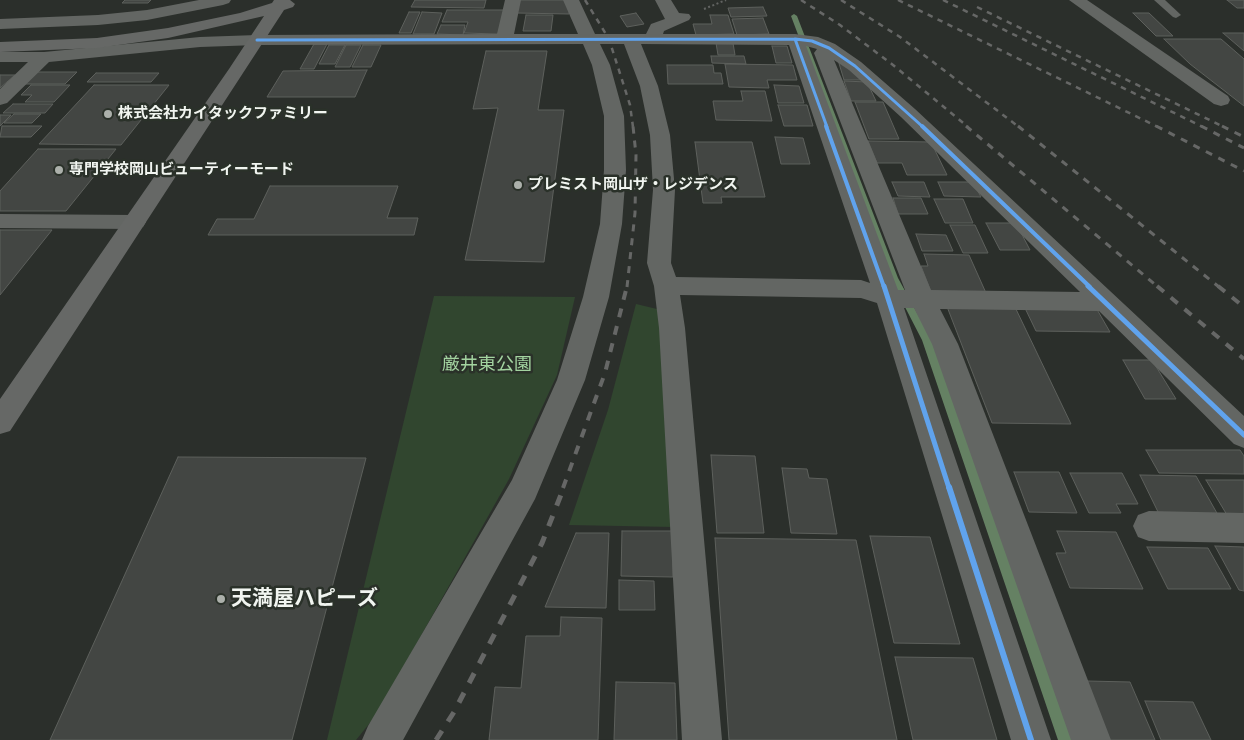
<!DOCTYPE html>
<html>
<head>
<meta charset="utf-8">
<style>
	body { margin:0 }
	canvas { display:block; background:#2b2f2b }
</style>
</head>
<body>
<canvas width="1244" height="740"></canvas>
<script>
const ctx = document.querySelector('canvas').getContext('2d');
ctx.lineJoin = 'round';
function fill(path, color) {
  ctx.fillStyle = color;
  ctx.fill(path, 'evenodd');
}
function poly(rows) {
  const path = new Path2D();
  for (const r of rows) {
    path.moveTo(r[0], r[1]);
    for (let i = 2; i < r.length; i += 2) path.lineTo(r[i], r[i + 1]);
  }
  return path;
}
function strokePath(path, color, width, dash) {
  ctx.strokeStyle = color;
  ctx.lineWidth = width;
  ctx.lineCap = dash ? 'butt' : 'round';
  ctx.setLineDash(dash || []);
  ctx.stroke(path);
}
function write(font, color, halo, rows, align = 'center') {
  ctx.font = font + ' Arial,"Noto Sans JP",sans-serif';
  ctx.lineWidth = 5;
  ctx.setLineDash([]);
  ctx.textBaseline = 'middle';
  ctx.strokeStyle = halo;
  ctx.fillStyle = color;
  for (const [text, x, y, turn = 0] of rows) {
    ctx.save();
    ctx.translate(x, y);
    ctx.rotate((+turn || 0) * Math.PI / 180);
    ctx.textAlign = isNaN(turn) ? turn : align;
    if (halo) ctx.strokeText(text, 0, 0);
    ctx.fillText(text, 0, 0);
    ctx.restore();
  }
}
const green = poly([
	[434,296,575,297,557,375,509,479,377,714,356,740,327,740],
	[636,304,661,310,675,527,569,525,608,410]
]);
const stream = poly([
	[794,14,797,16,898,278,932,340,1072,740,1058,740,922,340,890,278,791,16,794,14]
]);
const building = poly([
	[125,0,151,0,148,3,122,3,125,0],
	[415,0,486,0,484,8,411,7,415,0],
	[520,0,566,0,570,5,569,14,517,13,520,0],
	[1227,0,1244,0,1244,8,1237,8,1227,0],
	[763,7,767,16,731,17,728,8,763,7],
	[447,10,504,10,498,34,464,33,468,22,442,22,447,10],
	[409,12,420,12,411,33,399,33,409,12],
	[422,12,442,13,434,34,413,34,422,12],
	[636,13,644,24,627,27,620,16,636,13],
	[1133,13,1149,13,1173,36,1156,36,1133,13],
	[526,15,553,15,551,31,523,31,526,15],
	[710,15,728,15,734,34,696,35,693,24,712,24,710,15],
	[763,18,769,34,737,35,732,19,763,18],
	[441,25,465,25,463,35,437,34,441,25],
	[1223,33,1244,33,1244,51,1223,33],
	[1164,39,1221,39,1244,59,1244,106,1190,64,1164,39],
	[716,43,733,43,735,55,718,55,716,43],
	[314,44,327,44,314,69,300,69,314,44],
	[329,45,345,45,335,64,319,64,329,45],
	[346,45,361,45,350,67,335,67,346,45],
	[363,45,381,45,371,67,352,67,363,45],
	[772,46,787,46,792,63,776,63,772,46],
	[486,51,547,51,538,110,564,110,544,262,465,260,498,108,473,109,486,51],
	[711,56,744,56,746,64,712,63,711,56],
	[838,60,862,80,844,80,838,60],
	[725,64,793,65,797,80,767,80,769,88,729,87,725,64],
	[667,65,713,65,714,73,721,73,723,84,668,84,667,65],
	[367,70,355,97,267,97,283,71,367,70],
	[38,72,77,72,65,84,25,84,38,72],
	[96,73,159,73,151,82,87,82,96,73],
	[0,75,15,75,0,88,0,75],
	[844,81,867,82,876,101,851,101,844,81],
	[31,85,70,85,54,102,25,102,32,95,21,95,31,85],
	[94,85,169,85,121,145,39,144,94,85],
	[774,85,799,86,804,103,778,103,774,85],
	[741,91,765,91,772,121,716,120,713,101,743,101,741,91],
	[855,102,883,102,899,139,869,139,855,102],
	[13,104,53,104,45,113,3,113,13,104],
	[778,105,807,105,813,126,784,126,778,105],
	[14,114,41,114,32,123,4,123,14,114],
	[0,115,11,115,0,126,0,115],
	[2,126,42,126,31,137,0,137,2,126],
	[775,137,803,138,810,164,781,164,775,137],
	[868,141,931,142,947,175,907,175,902,163,877,163,868,141],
	[695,142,752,142,765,197,721,197,722,203,703,203,695,142],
	[38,149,116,149,66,211,0,211,0,191,38,149],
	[892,182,924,182,930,197,898,196,892,182],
	[938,182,973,182,981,197,944,196,938,182],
	[270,186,398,186,387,218,418,218,414,235,208,235,217,219,254,219,270,186],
	[893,198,921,198,928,214,898,214,893,198],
	[934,199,963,199,973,223,945,223,934,199],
	[986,223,1016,223,1030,250,1000,250,986,223],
	[950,225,975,225,988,253,963,253,950,225],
	[0,230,52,230,0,295,0,230],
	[916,234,946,235,953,251,922,251,916,234],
	[924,254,969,255,986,293,931,292,921,266,928,266,924,254],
	[946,304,1014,305,1071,424,992,423,946,304],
	[1024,306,1095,306,1110,332,1036,331,1024,306],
	[1123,360,1152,360,1176,399,1145,399,1123,360],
	[1146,450,1240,450,1244,456,1244,474,1159,473,1146,450],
	[711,455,755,456,764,533,717,533,711,455],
	[178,457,366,458,292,740,50,740,178,457],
	[782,468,807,469,809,478,827,479,837,534,791,533,782,468],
	[1014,472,1059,472,1077,513,1029,512,1014,472],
	[1070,473,1122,473,1138,504,1116,504,1121,513,1089,513,1070,473],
	[1140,475,1196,476,1218,515,1159,514,1140,475],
	[1206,480,1244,480,1244,515,1227,515,1206,480],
	[622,531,672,531,673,577,621,576,622,531],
	[1057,531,1116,532,1143,589,1070,588,1056,553,1066,553,1057,531],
	[576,533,609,533,606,608,545,607,576,533],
	[870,536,930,537,960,644,894,643,870,536],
	[715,538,856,540,897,740,729,740,715,538],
	[1215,546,1244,547,1244,591,1239,590,1215,546],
	[1147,547,1208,548,1231,589,1168,589,1147,547],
	[619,580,654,581,655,610,619,610,619,580],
	[561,617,602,618,598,740,489,740,495,687,521,688,526,636,560,636,561,617],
	[895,657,973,658,997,740,913,740,895,657],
	[1087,681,1130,682,1155,740,1109,740,1087,681],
	[616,682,675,683,677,740,614,740,616,682],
	[1145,701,1193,702,1211,740,1161,740,1145,701]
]);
const path = poly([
	[704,9,726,0]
]);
const lane = poly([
	[1154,0,1165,0,1181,15,1176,18,1173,17,1154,0]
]);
const street = poly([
	[199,0,231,0,229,3,223,5,147,20,98,25,0,29,0,19,98,15,147,10,199,0],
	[505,0,521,0,514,34,578,34,563,0,579,0,595,34,646,34,651,24,665,19,655,0,671,0,679,13,689,14,691,17,689,20,664,31,663,34,795,34,818,37,835,44,861,62,915,109,1244,416,1244,448,1234,444,1099,311,940,309,958,344,1111,740,1071,740,932,344,914,308,904,308,1051,740,1011,740,877,303,861,298,680,295,685,328,722,740,682,740,659,328,654,286,647,263,653,190,650,135,640,86,624,44,600,44,610,65,624,116,626,170,622,224,609,297,585,380,535,499,403,740,362,740,368,726,512,480,557,380,583,297,600,224,604,170,604,116,592,65,583,44,257,45,200,47,49,62,7,103,0,105,0,89,28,62,0,62,0,52,44,52,200,37,257,35,497,34,505,0],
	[641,44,789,45,870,283,861,280,676,277,671,263,675,190,670,135,658,86,641,44],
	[806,46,817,49,814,53,905,290,898,290,806,46],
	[834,60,849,70,901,117,1080,292,931,290,834,60],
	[1069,0,1087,0,1228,96,1230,100,1228,104,1221,106,1214,104,1069,0],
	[0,214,135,215,143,217,146,222,143,227,135,229,0,228,0,214],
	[1149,511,1244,513,1244,543,1149,541,1138,537,1133,526,1138,515,1149,511]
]);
const secondary = poly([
	[274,0,290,0,295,4,293,7,284,10,10,431,0,434,0,399,229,69,264,16,168,38,97,48,0,52,0,42,97,38,168,28,240,13,272,3,274,0]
]);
const railFar3 = poly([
	[585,0,609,39,630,105,633,127],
	[801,0,840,25,893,65,968,127],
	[841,0,900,37,1019,127],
	[898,0,1158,127],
	[943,0,1203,127],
	[977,7,1224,127]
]);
const railFar2 = poly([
	[966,126,1158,287],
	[1018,126,1219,287],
	[1156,126,1244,171],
	[1201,126,1244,148],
	[1222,126,1244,137],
	[627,287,635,213,636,155,633,126]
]);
const railFar1 = poly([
	[1157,286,1244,359],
	[1218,286,1244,307],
	[563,488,605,373,627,286]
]);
const rail = poly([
	[436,740,454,712,542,543,564,487]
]);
const cyclewayFar3 = poly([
	[795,39,827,127],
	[257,40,795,39,812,41,829,48,855,66,923,127]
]);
const cyclewayFar2 = poly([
	[826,126,884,287],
	[922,126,1090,287]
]);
const cyclewayFar1 = poly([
	[884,286,949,488],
	[1088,286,1244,435]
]);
const cycleway = poly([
	[949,487,1031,740]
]);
const markers = [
	[108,114,5,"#acb0ab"],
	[59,170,5,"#acb0ab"],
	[518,185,5,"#acb0ab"],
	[221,599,5,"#acb0ab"]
];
const farPoinames = [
	["株式会社カイタックファミリー",118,114],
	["専門学校岡山ビューティーモード",69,170],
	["プレミスト岡山ザ・レジデンス",528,185]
];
const parkNames = [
	["厳井東公園",487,365]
];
const nearPoinames = [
	["天満屋ハピーズ",231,599]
];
fill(green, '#31462f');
fill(stream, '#658163');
fill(building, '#434643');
strokePath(building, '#5d605c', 1);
strokePath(path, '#626462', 2, [2, 2.5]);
fill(lane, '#636663');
fill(street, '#636663');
fill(secondary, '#666866');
strokePath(railFar3, '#666766', 2.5, [5.5, 5.5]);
strokePath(railFar2, '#666766', 3, [7, 7]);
strokePath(railFar1, '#666766', 4, [9, 9]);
strokePath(rail, '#666766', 5, [11, 11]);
strokePath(cyclewayFar3, '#60a3ed', 3);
strokePath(cyclewayFar2, '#60a3ed', 4);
strokePath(cyclewayFar1, '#60a3ed', 5);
strokePath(cycleway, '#60a3ed', 6);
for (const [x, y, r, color] of markers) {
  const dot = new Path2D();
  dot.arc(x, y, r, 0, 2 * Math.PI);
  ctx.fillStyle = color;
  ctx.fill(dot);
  strokePath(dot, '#2a3129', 2);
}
write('bold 15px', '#f1f5f0', '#2a3129', farPoinames, 'left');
write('18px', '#a3d4a0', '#2a3129', parkNames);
write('bold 21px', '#f1f5f0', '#2a3129', nearPoinames, 'left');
</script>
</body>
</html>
